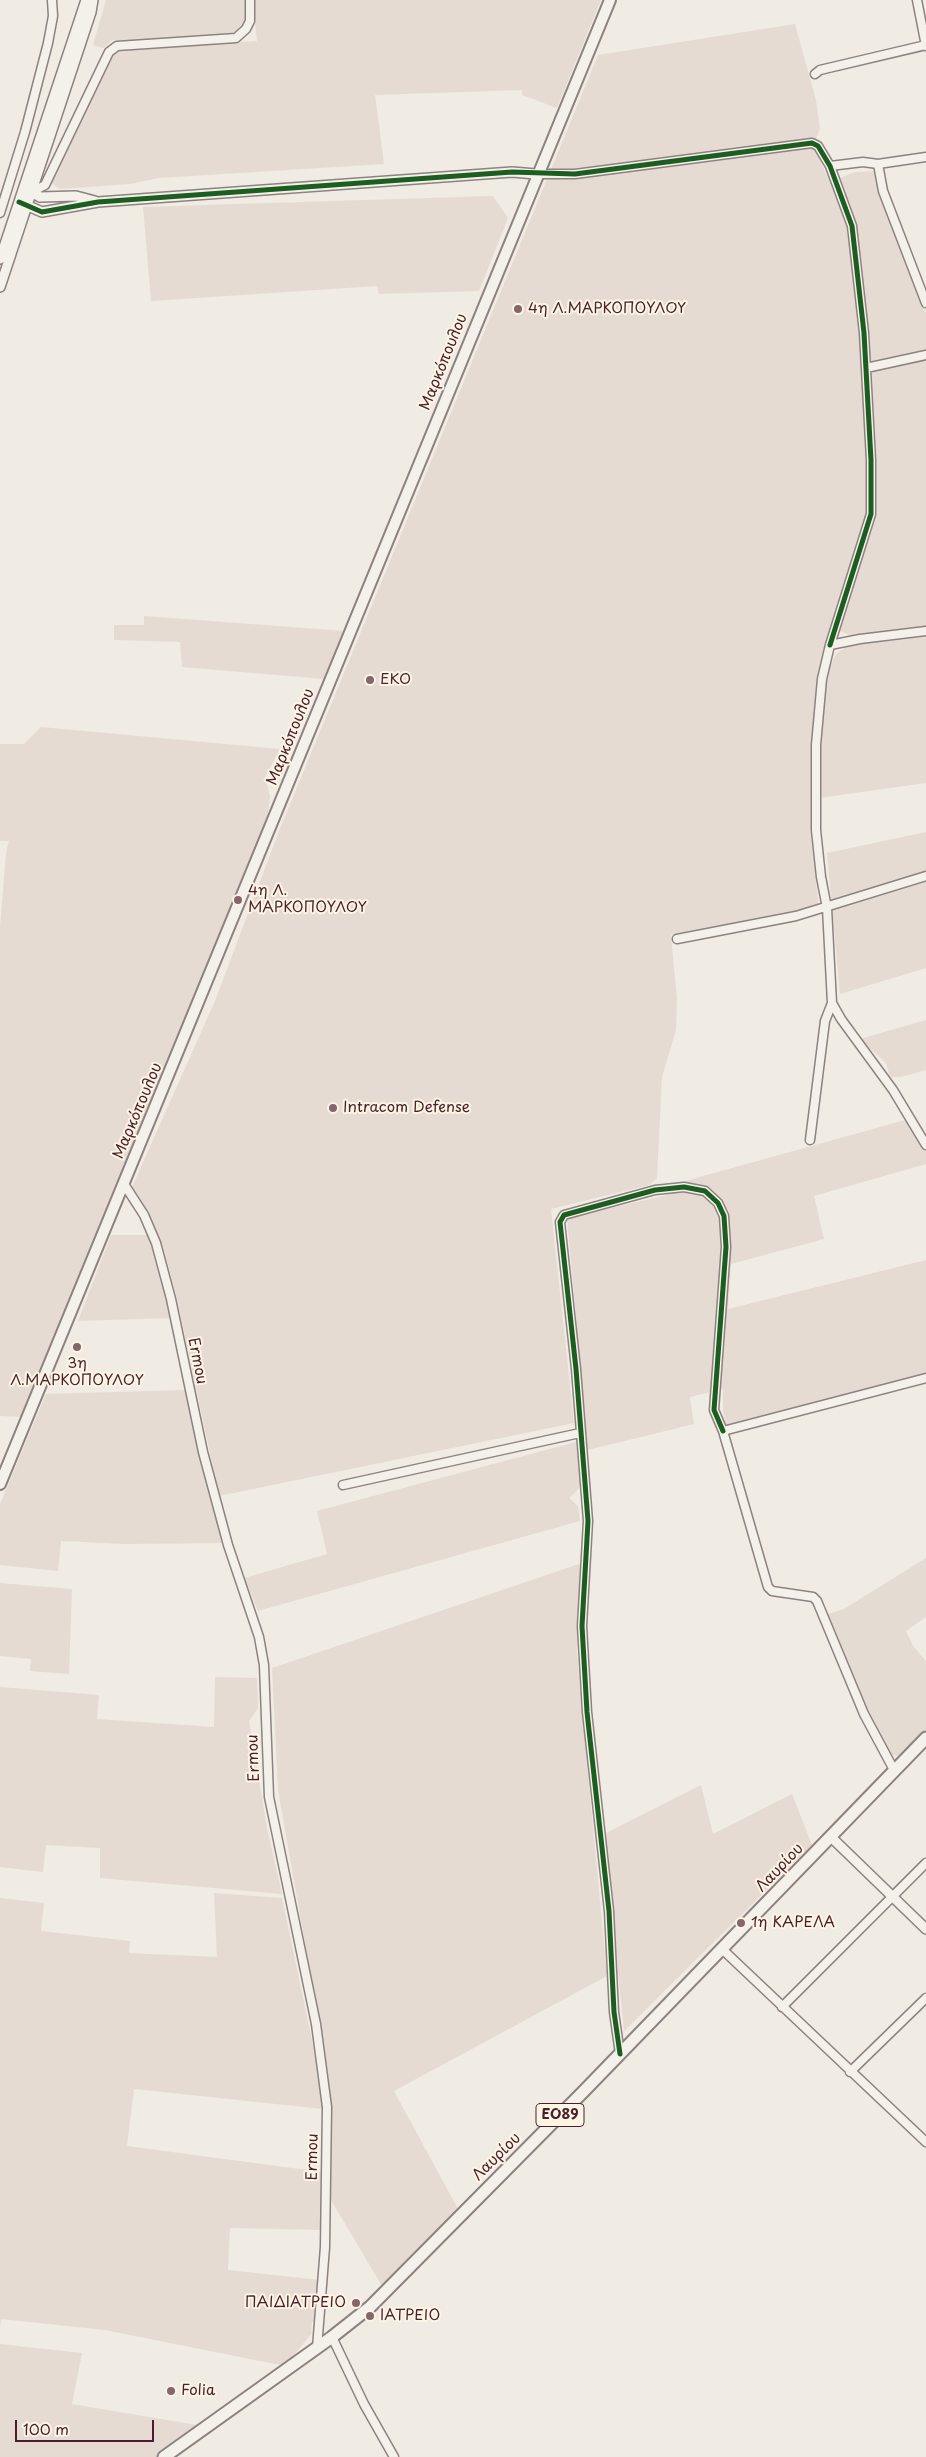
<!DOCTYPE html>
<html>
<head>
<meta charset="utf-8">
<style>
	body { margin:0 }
	#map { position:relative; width:926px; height:2457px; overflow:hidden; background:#f0ebe3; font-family:"Playpen Sans",sans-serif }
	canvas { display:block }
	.scale { position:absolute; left:15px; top:2420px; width:139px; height:22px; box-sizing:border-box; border:2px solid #4a1f2b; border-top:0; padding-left:6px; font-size:15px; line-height:18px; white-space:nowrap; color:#4a1f2b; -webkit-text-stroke:4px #fcf5e5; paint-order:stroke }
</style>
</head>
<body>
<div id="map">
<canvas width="926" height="2457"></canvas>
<div class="scale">100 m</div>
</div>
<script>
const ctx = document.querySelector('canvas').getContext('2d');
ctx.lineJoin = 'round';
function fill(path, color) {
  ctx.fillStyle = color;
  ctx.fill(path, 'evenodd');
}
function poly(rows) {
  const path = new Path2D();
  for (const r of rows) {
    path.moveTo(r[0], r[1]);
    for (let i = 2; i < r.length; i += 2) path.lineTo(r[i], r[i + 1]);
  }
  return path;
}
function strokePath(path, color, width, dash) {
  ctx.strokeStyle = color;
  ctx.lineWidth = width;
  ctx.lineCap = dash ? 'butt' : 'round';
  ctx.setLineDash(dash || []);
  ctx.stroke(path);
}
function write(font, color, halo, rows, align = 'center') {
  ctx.font = font + ' "Playpen Sans",sans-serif';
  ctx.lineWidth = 4;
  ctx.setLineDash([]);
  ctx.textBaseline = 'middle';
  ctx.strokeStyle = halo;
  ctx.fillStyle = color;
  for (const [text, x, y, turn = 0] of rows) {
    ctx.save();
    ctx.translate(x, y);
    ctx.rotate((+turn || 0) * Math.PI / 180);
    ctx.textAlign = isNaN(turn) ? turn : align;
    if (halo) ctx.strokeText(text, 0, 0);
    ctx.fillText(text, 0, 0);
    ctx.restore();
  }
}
const built = poly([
	[253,0,601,0,557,108,522,95,522,90,375,95,384,164,159,178,130,184,60,189,51,183,110,58,120,51,257,41],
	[795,24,816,100,820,129,816,139,821,163,830,182,855,172,876,171,880,196,926,313,926,629,855,637,840,631,845,612,835,613,822,663,831,664,836,654,847,646,926,635,926,783,812,799,811,837,819,907,671,935,677,999,676,1030,662,1077,657,1178,649,1185,551,1209,574,1423,219,1496,176,1294,163,1246,132,1187,215,1001,279,831,598,55],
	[493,196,508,218,479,291,379,294,377,286,151,301,143,207],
	[144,616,345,631,324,679,182,667,180,642,114,640,114,625,144,625],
	[41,727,280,749,265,777,270,796,267,823,24,1417,0,1416,0,927,6,853,9,841,0,841,0,744,24,744],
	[926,832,926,968,840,994,827,853],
	[926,1020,926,1070,901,1077,890,1077,886,1063,860,1039],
	[909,1119,926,1152,926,1164,814,1196,824,1239,731,1264,728,1309,926,1260,926,1375,726,1425,723,1410,723,1389,690,1397,694,1424,588,1450,567,1218,667,1195,667,1186],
	[111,1235,148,1235,170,1318,78,1321],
	[185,1390,222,1543,125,1544,61,1541,58,1571,0,1565,0,1504,46,1394],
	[576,1442,582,1486,569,1498,578,1506,580,1521,258,1611,244,1578,327,1554,317,1511],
	[582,1563,577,1617,577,1656,607,1976,394,2091,458,2209,382,2286,331,2200,329,2080,278,1790,272,1668],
	[0,1583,72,1589,69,1674,30,1671,31,1659,0,1656],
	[215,1677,257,1678,258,1708,249,1721,267,1828,282,1894,100,1878,100,1848,46,1845,43,1872,0,1867,0,1687,99,1695,97,1719,214,1727],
	[701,1785,713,1834,792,1794,812,1845,624,2031,604,1834],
	[214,1893,282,1898,313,2045,323,2109,134,2089,127,2146,322,2172,320,2230,230,2228,228,2270,320,2280,316,2321,312,2322,311,2334,285,2366,105,2330,1,2319,0,2330,0,1898,44,1903,41,1931,130,1941,129,1953,217,1957],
	[0,2344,82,2353,72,2404,197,2425,156,2457,0,2457]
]);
const green = poly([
	[106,0,248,0,248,18,246,25,234,35,134,41,112,40,104,48,93,45],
	[926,1558,926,1617,906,1631,913,1646,926,1661,926,1732,904,1757,893,1755,883,1747,873,1729,825,1615,844,1609]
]);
const minor = poly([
	[917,0,926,46],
	[815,74,820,70,926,45],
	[878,164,883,191,926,303],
	[830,166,863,162,878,164,926,157],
	[536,174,575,174,812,143,818,146,830,166,852,226,864,333,871,460,871,514,830,645],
	[32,192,45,185,109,52,117,46,236,38,246,29,250,21,250,0],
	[0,213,25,132,48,43,53,16,52,0],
	[866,368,926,355],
	[926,631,860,639,830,645,822,679,816,745,816,830,821,877,827,908,832,1003,841,1019,893,1090,926,1145],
	[677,939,796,916,926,876],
	[810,1140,825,1021,832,1003],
	[124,1184,144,1215,156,1243,171,1299,203,1452,228,1545,259,1637,264,1665,269,1797,316,2024,327,2107,325,2247,317,2348],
	[343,1485,580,1433],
	[894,1770,864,1714,817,1601,813,1597,772,1591,768,1587,723,1431,926,1378],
	[722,1949,926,2142],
	[782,2007,926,1863],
	[620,2054,614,2012,609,1911,587,1712,582,1626,588,1521,576,1369,560,1222,564,1215,655,1190,684,1187,705,1191,718,1203,724,1216,726,1247,714,1410,723,1431],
	[850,2072,926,1998],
	[332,2337,364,2404,394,2457]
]);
const tertiary = poly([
	[28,190,40,197,76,196,95,201],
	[19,202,42,212,98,202,512,172,536,174],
	[0,259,86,0],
	[0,287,91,12,93,0],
	[831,1837,926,1929]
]);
const secondary = poly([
	[0,1484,610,0]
]);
const primary = poly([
	[164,2457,332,2337,370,2307,583,2092,926,1738]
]);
const cycleway = poly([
	[19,202,42,212,98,202,512,172,575,174,812,143,818,146,830,166,852,226,864,333,871,460,871,514,830,645],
	[620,2054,614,2012,609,1911,587,1712,582,1626,588,1521,576,1369,560,1222,564,1215,655,1190,684,1187,705,1191,718,1203,724,1216,726,1247,714,1410,723,1431]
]);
const markers = [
	[518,309,5,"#84666b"],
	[370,680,5,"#84666b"],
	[238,900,5,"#84666b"],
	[333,1108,5,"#84666b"],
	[77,1347,5,"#84666b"],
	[741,1923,5,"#84666b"],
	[356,2303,5,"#84666b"],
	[370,2316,5,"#84666b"],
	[171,2391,5,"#84666b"]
];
const shields = [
	[560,2115,48]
];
const shieldNames = [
	["ΕΟ89",560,2115]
];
const poiNames = [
	["4η Λ.ΜΑΡΚΟΠΟΥΛΟΥ",528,309],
	["EKO",380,680],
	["4η Λ.",248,891],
	["ΜΑΡΚΟΠΟΥΛΟΥ",248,908],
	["Intracom Defense",343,1108],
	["3η",77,1364,"center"],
	["Λ.ΜΑΡΚΟΠΟΥΛΟΥ",77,1381,"center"],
	["1η ΚΑΡΕΛΑ",751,1923],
	["ΠΑΙΔΙΑΤΡΕΙΟ",346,2303,"right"],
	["ΙΑΤΡΕΙΟ",380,2316],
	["Folia",181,2391]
];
const streetNames = [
	["Μαρκόπουλου",444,362,-68],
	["Μαρκόπουλου",291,737,-68],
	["Μαρκόπουλου",138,1111,-67],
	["Ermou",197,1361,79],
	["Ermou",254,1758,-92],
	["Λαυρίου",780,1868,-46],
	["Ermou",313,2157,-89],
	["Λαυρίου",497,2157,-45]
];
fill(built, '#e6dbd2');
fill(green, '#e4dbd2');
strokePath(minor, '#8d8281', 11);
strokePath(tertiary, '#8d8281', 12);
strokePath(secondary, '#8d8281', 14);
strokePath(primary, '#8d8281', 15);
strokePath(minor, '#f4f1eb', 8);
strokePath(tertiary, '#f4f1eb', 9);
strokePath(secondary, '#f4f1eb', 10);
strokePath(primary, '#f4f1eb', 11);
strokePath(cycleway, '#1b5e20', 5);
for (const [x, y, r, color] of markers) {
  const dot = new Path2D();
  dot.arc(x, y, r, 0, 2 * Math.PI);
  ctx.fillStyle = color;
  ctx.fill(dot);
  strokePath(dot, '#fcf5e5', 2);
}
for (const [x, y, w] of shields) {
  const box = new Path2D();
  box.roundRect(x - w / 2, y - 11.5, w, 23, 4);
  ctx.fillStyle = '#fcf5e5';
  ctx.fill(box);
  strokePath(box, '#4a1f2b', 1);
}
write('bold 14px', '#4a1f2b', null, shieldNames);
write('15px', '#4a1f2b', '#fcf5e5', poiNames, 'left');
write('15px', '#4a1f2b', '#fcf5e5', streetNames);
</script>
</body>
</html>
